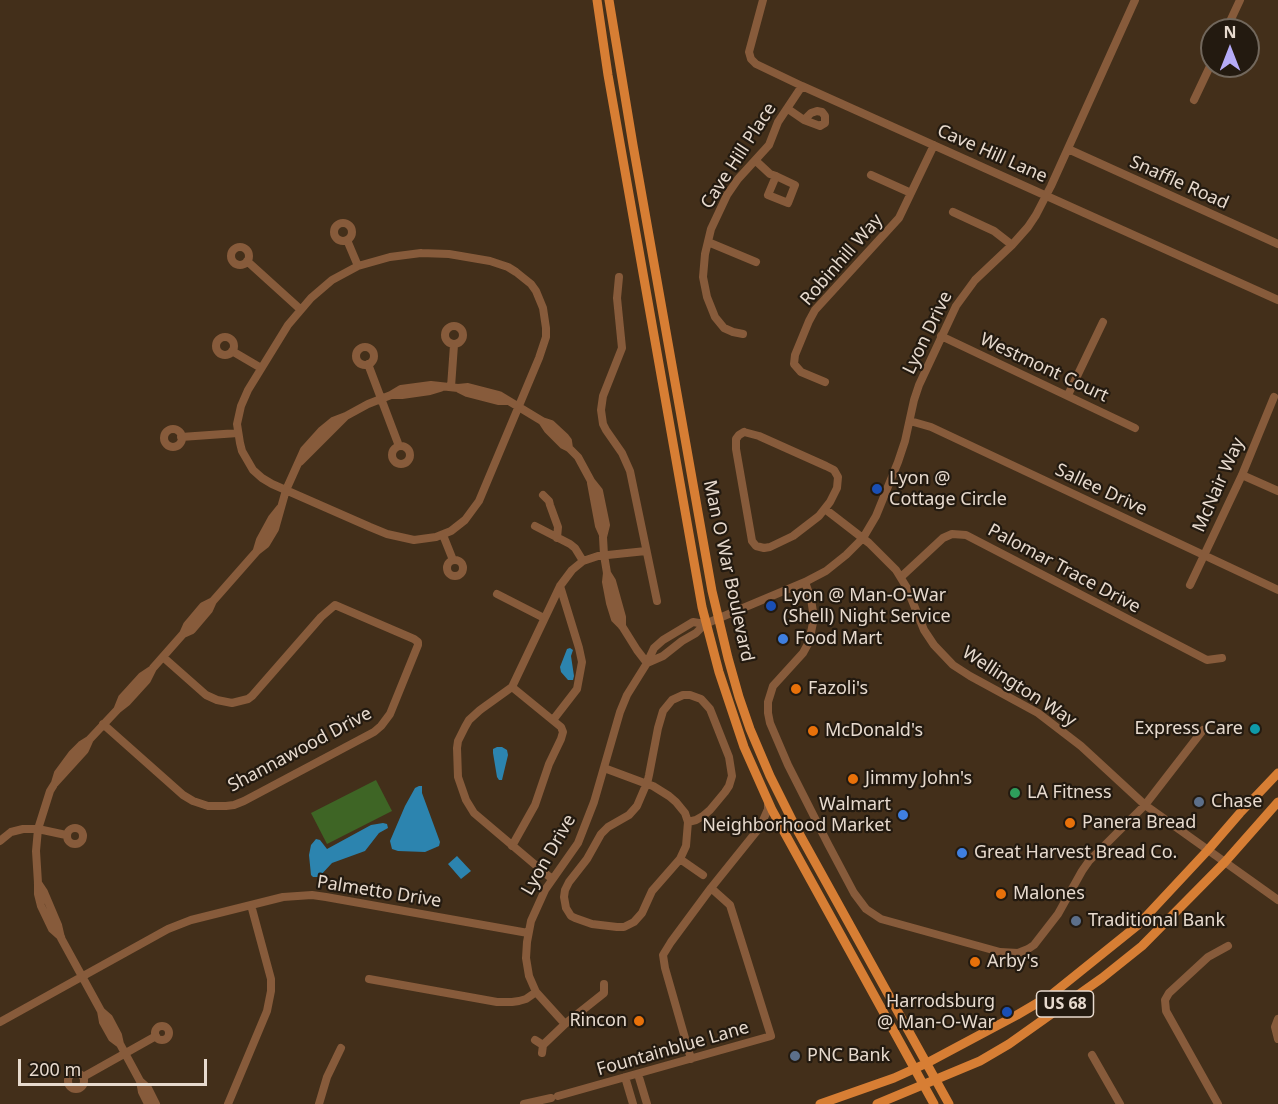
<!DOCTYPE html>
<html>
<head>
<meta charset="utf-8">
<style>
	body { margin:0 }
	#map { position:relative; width:1278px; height:1104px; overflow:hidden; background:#432f1a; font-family:"Noto Sans",sans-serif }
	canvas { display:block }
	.north { position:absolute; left:1200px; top:18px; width:60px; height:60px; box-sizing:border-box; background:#231a10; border:2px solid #71675c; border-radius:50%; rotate:0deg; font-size:16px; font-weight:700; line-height:24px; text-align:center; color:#e7dace }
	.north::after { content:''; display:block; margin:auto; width:21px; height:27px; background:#b6acf8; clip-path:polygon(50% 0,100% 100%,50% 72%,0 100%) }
	.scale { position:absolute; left:18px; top:1059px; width:189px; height:27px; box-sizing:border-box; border:3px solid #e7dace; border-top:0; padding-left:8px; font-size:18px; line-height:21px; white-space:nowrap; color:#e7dace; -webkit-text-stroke:4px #231a10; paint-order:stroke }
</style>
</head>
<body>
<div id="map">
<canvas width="1278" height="1104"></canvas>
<div class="north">N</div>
<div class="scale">200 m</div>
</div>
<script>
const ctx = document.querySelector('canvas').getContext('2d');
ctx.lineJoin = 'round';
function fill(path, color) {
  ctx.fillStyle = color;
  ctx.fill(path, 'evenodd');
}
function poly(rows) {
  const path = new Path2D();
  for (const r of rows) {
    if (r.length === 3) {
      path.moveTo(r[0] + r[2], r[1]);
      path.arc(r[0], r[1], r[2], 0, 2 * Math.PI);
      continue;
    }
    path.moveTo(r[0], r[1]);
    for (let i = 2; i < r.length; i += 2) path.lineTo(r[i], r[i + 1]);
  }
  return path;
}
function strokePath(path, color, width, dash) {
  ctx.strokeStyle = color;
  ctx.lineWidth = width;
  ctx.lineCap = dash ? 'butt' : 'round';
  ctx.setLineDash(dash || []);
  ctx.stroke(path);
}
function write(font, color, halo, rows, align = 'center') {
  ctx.font = font + ' "Noto Sans",sans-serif';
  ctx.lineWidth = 4.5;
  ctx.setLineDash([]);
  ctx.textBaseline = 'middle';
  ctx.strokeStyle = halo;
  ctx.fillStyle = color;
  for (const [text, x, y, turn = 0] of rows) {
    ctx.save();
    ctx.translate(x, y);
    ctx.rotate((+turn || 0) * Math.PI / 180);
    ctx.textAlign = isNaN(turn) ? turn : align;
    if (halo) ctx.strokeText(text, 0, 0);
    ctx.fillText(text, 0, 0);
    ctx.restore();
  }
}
const green = poly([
	[376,780,392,811,327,844,311,813]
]);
const water = poly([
	[570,648,573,650,571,656,574,676,573,680,568,680,561,672,560,667,567,649],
	[497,747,502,747,507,750,508,755,502,780,499,780,497,777,493,753,493,749],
	[419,786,422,786,422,793,440,842,439,846,425,852,398,851,392,849,390,841,405,806,415,788],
	[383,823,387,824,388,828,379,833,365,851,332,863,319,877,313,877,311,875,309,855,311,845,316,839,320,840,327,849,371,825],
	[457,856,471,871,461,879,448,864]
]);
const minor = poly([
	[763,0,749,52,751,59,756,64,802,86,1278,300],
	[1226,30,1240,0],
	[1194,100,1212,62],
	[788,109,804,120,820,126,825,123,825,116,822,112,817,111,811,113,804,120],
	[1068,149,1278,244],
	[756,161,770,174,776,176,795,185,788,203,768,195,776,176],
	[871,175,911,193],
	[953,212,994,231,1012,245],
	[343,232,9],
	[347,240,358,266],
	[708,242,756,262],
	[240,256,9],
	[421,253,449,254,490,261,508,267,516,272,531,284,536,291,543,308,546,328,546,337,539,358,479,501,465,520,451,531,436,537,414,540,387,534,370,527,272,484,262,478,253,470,242,451,240,443,237,424,241,406,248,390,288,325,311,298,332,280,358,266,390,257,421,253],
	[247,261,300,309],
	[619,277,617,298,622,348,603,396,601,410,603,424,606,430,622,453,630,471,657,601],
	[454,335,9],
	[743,334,733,332,724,328,715,317,707,297,703,277,705,254,711,229,727,195,738,179,769,145,778,122,802,86],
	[941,336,1135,428],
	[225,346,9],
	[365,356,9],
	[232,351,261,368],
	[368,364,399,446],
	[825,382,801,372,794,364,795,355,809,321,815,310,899,218,934,145],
	[451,387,454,345],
	[459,389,467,393,498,401,508,401],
	[393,395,402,395,430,391,440,388],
	[1068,395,1103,322],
	[542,421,548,430,563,445,569,448,578,457,591,481,599,491,606,525,603,537,604,555,607,573,606,582,610,603,615,619,622,626,637,650,647,663],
	[910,421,931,427,1278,590],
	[173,438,9],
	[744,432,759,436,826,466,834,470,838,477,837,488,830,502,819,516,793,536,770,547,764,548,756,546,752,541,751,535,736,449,736,439,739,435,744,432],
	[181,437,238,433],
	[401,455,9],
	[300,462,345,417],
	[1242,475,1278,491],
	[591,483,599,526,603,535],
	[543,495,549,501,550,505,558,527,557,538],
	[825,509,869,543,896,570,907,588,924,630,934,645,953,665,970,676,1038,713,1081,746,1145,805,1278,900],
	[535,526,570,544,575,548,583,561],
	[443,535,453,560],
	[257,550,260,540,272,518,280,508],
	[455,568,8],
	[607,573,612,581,622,617,622,626],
	[901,577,943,538,952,534,966,535,1207,660,1222,658],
	[805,582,811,599,814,618,809,642,803,653,773,686,768,702,768,713,770,723,788,765,828,844,854,893,866,909,881,919,1000,952,1018,953,1028,949,1034,945,1058,914,1082,871,1089,861,1145,805,1203,730],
	[1190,585,1242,475,1274,397],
	[497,594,544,618],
	[183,634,187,625,203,606,213,601],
	[647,663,663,656,682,641,696,633,705,624,805,582,826,571,846,555,863,538,876,516,898,462,905,441,914,400,919,385,956,306,975,280,1012,245,1028,227,1036,215,1051,186,1135,0],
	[512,687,480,710,469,720,465,727,458,741,457,748,458,777,466,800,474,813,552,879],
	[512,687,560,586,572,570,583,561,598,556,646,551],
	[118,708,122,698,142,676,151,670],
	[553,720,577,689,582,662,579,648,560,586],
	[103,724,183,795,193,801,208,806,226,806,234,805,244,801,374,732,381,726,390,714,418,645,418,642,414,639,335,605,321,617,252,696,248,699,232,703,217,700,206,695,163,657],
	[604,768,647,784,653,786,669,796,676,802,685,813,688,822,686,846,680,859,652,891,642,913,634,922,624,927,617,927,592,924,575,918,571,916,566,908,564,897,565,890,569,882,587,859,601,834,608,827,629,815,637,806,646,785,647,784,649,775,658,728,663,711,672,700,683,695,690,695,701,699,710,709,729,757,732,776,729,786,725,792,710,810,703,816,696,820,688,822],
	[55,783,58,773,72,754,81,745,89,740,118,709,127,702,147,680,153,668,183,634,192,630,209,610,213,601,257,551,266,544,275,529,286,490,304,450,322,430,333,421,346,416,368,404,391,395,401,389,431,385,458,388,468,387,499,395,542,421,551,424,565,437,568,441,569,448],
	[75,836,8],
	[0,841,11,832,23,829,38,829,66,835],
	[512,846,535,805,549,764,561,739,563,732,561,727,512,687],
	[680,859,703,875],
	[38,883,44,892,58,925,61,938,101,1011,109,1018,118,1035,120,1044,140,1081,148,1088,156,1104],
	[61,937,52,929,41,906,38,894,38,883,36,851,38,829,50,791,55,783,85,750,89,741],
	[369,979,497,1002,512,1002,519,1001,526,999,536,992],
	[101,1011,103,1022,112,1038,120,1044],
	[1278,1019,1275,1027,1278,1039],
	[0,1022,168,929,191,920,283,897,312,895,326,897,528,933],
	[565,1024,536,992,529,976,526,958,527,942,531,921,545,890,578,843,594,802,620,712,627,695,647,663,654,648,663,640,693,622,705,624],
	[162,1033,7],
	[535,1040,543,1045,542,1053],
	[543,1045,565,1024,604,993,604,984],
	[1092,1055,1120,1104],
	[691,1059,665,968,663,955,671,942,711,888],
	[76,1081,8],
	[638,1074,647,1104],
	[83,1077,156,1036],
	[625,1077,633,1104],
	[140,1081,142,1092,148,1104],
	[558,1096,771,1036,730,905,711,888,760,827,768,809,768,802],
	[228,1104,267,1011,271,991,271,979,251,905],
	[319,1104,327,1077,341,1048],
	[524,1104,551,1098],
	[1218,1104,1166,1011,1165,1000,1169,993,1208,957,1228,946]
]);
const major = poly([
	[597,0,608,75,702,607,719,672,744,747,772,810,934,1104],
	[609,0,633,145,712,591,728,658,739,697,750,729,770,776,795,826,949,1104],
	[820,1104,894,1078,927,1063,1017,1015,1051,995,1138,925,1208,850,1240,813,1278,773],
	[877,1104,980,1061,1009,1044,1102,978,1142,946,1225,862,1278,802]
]);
const markers = [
	[877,489,6,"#1a4fb4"],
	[771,606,6,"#1a4fb4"],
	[783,639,6,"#3f7fe0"],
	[796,689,6,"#e8710a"],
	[1255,729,6,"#0f9aa8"],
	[813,731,6,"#e8710a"],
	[853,779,6,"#e8710a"],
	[1015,793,6,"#2e9e5b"],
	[1199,802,6,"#5c6f8a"],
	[903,815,6,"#3f7fe0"],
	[1070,823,6,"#e8710a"],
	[962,853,6,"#3f7fe0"],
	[1001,894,6,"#e8710a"],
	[1076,921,6,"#5c6f8a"],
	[975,962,6,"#e8710a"],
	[1007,1012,6,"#1a4fb4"],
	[639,1021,6,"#e8710a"],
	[795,1056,6,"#5c6f8a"]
];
const shields = [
	[1065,1004,57]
];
const shieldNames = [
	["US 68",1065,1004]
];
const streetNames = [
	["Cave Hill Lane",992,154,24],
	["Cave Hill Place",739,156,-57],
	["Snaffle Road",1179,183,24],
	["Robinhill Way",842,260,-49],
	["Lyon Drive",928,333,-64],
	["Westmont Court",1044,368,25],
	["McNair Way",1219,485,-66],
	["Sallee Drive",1101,490,25],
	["Palomar Trace Drive",1064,569,28],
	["Man O War Boulevard",728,571,78],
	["Wellington Way",1019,687,33],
	["Shannawood Drive",300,750,-28],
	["Lyon Drive",549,855,-60],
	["Palmetto Drive",379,892,9],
	["Fountainblue Lane",673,1049,-16]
];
const poiNames = [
	["Lyon @",889,479],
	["Cottage Circle",889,500],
	["Lyon @ Man-O-War",783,596],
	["(Shell) Night Service",783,617],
	["Food Mart",795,639],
	["Fazoli's",808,689],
	["Express Care",1243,729,"right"],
	["McDonald's",825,731],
	["Jimmy John's",865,779],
	["LA Fitness",1027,793],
	["Chase",1211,802],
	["Walmart",891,805,"right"],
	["Neighborhood Market",891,826,"right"],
	["Panera Bread",1082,823],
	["Great Harvest Bread Co.",974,853],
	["Malones",1013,894],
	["Traditional Bank",1088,921],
	["Arby's",987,962],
	["Harrodsburg",995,1002,"right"],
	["@ Man-O-War",995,1023,"right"],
	["Rincon",627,1021,"right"],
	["PNC Bank",807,1056]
];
fill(green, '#3e6525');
fill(water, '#2c84af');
strokePath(minor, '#875b3b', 8);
strokePath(major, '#d77e34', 9);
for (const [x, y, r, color] of markers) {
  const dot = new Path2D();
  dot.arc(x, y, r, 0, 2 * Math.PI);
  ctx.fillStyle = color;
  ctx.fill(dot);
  strokePath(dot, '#231a10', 2);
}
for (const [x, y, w] of shields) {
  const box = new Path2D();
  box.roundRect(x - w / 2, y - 13, w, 26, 4.5);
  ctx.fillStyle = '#231a10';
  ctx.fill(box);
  strokePath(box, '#e7dace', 1.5);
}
write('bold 16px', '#e7dace', null, shieldNames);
write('18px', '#e7dace', '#231a10', streetNames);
write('18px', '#e7dace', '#231a10', poiNames, 'left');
</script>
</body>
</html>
